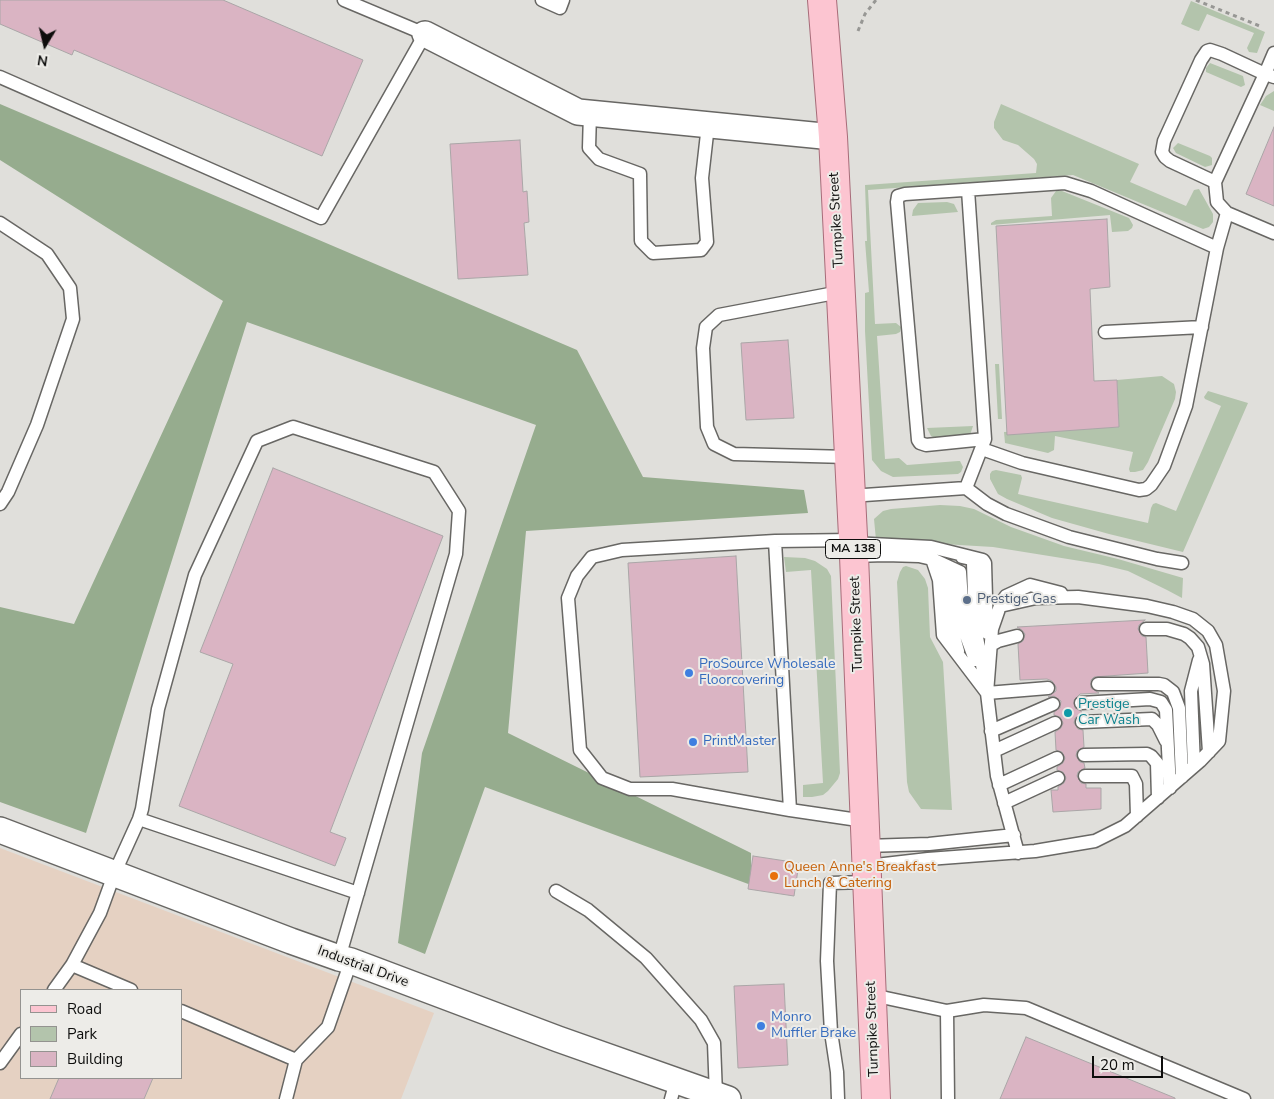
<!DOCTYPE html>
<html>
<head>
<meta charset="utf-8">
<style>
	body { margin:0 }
	#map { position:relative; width:1274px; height:1099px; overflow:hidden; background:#e0dfdb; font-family:"Nunito Sans",sans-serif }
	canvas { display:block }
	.legend { position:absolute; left:20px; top:989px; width:162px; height:90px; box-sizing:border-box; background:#edece8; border:1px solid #949390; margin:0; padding:6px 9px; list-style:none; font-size:15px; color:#0e0e0d }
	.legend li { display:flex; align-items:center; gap:10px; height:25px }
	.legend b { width:25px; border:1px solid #949390 }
	.north { position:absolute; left:20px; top:20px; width:50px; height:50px; -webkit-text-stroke:4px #edece8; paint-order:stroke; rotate:189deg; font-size:14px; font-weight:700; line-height:20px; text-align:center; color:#0e0e0d }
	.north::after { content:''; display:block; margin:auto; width:18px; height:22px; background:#0e0e0d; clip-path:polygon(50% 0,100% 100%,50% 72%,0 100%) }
	.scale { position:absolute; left:1092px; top:1056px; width:71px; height:22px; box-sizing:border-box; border:2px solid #0e0e0d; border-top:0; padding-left:6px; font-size:15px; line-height:18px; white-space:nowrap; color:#0e0e0d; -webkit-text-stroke:4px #edece8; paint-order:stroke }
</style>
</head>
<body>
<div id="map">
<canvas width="1274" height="1099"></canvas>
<ul class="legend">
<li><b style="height:6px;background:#fcc5d1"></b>Road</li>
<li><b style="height:14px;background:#b3c4ac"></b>Park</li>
<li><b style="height:14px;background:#dab4c3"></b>Building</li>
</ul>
<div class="north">N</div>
<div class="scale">20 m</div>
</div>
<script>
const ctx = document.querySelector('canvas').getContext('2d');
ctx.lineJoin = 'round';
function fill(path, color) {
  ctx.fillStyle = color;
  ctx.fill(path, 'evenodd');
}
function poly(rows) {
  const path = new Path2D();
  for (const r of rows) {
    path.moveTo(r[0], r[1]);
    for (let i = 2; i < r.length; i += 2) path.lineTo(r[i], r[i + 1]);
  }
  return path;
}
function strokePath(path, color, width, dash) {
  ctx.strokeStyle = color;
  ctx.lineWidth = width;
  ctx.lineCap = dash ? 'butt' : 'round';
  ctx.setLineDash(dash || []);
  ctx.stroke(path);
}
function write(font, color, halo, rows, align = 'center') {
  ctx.font = font + ' "Nunito Sans",sans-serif';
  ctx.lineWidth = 4;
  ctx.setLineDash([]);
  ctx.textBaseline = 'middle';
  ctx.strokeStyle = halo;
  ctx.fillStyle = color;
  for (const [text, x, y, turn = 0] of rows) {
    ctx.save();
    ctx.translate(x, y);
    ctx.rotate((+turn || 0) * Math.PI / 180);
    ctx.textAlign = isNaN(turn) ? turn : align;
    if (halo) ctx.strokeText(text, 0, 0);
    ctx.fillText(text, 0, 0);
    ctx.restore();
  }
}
const industrial = poly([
	[0,848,434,1013,401,1099,0,1099],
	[21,990,181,990,181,1078,21,1078]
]);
const green = poly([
	[1191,1,1265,32,1257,53,1249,52,1247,48,1254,33,1207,14,1199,31,1195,30,1181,24],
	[1210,63,1243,76,1245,85,1241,87,1206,72,1206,68],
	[1274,91,1274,111,1260,105,1266,96],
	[1001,104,1139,164,1130,182,1186,206,1194,190,1199,189,1213,214,1213,222,1209,227,1203,229,1073,175,868,190,875,324,896,323,901,327,900,332,896,334,877,336,885,459,899,458,907,465,958,461,960,461,963,467,961,472,958,474,893,477,881,471,872,460,865,331,865,293,869,292,865,241,867,241,865,185,1036,173,1037,164,1034,159,1018,145,1003,140,994,128,994,122],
	[1178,143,1210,156,1212,158,1212,165,1205,167,1176,153,1173,148],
	[1056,191,1062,191,1129,218,1133,225,1132,228,1128,231,1112,232,1110,215,991,225,991,223,996,220,1052,216,1051,198],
	[947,202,954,204,958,212,912,216,913,210,918,203],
	[995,364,999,364,1002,419,998,419],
	[1162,376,1174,384,1176,392,1175,399,1148,462,1143,470,1135,472,1130,472,1129,469,1133,452,1055,436,1054,450,1048,453,1005,443,1004,432,1119,427,1117,380],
	[1208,391,1248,403,1183,552,1109,534,1052,518,1007,499,998,494,990,479,990,474,992,471,996,470,1021,475,1022,478,1018,494,1148,523,1151,508,1153,504,1156,503,1176,511,1221,406,1205,399,1204,397],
	[973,426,970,435,937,439,931,436,927,428],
	[940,505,960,506,974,509,1011,527,1064,546,1118,559,1183,578,1182,598,1167,590,1128,571,1099,564,993,547,876,540,874,519,883,511,891,509],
	[784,557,805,558,815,561,827,569,831,576,840,773,838,779,828,791,823,795,812,797,803,797,803,785,823,783,811,570,786,572],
	[906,566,918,570,925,579,928,588,930,637,943,662,952,810,921,809,909,792,907,782,897,582,900,572,903,567]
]);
const forest = poly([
	[0,104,577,350,643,477,804,490,808,513,526,531,508,733,751,853,751,885,485,787,425,954,398,943,422,753,536,425,247,322,86,833,0,802,0,607,74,624,223,301,0,160]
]);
const building = poly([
	[0,0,223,0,363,60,322,156,74,50,72,55,0,24,0,0],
	[1274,127,1274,206,1246,194,1274,127],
	[520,140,523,192,527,191,529,222,524,223,528,275,458,279,450,144,520,140],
	[1107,219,1110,287,1090,289,1094,381,1117,380,1119,427,1007,435,996,226,1107,219],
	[788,340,794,418,746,420,741,343,788,340],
	[273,468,443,536,330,832,346,838,335,866,179,806,233,664,200,652,273,468],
	[736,556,748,772,640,777,628,563,736,556],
	[1145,620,1139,625,1138,629,1142,636,1146,637,1148,673,1094,677,1091,680,1091,688,1099,693,1080,694,1074,700,1075,708,1081,711,1082,714,1075,718,1074,723,1078,729,1083,730,1084,747,1077,751,1076,756,1080,762,1084,763,1085,768,1078,772,1077,776,1081,783,1086,784,1086,788,1101,788,1101,809,1053,812,1051,790,1058,790,1058,787,1064,783,1066,778,1063,772,1057,770,1057,767,1063,763,1065,758,1062,752,1056,750,1055,732,1061,728,1063,723,1060,717,1054,715,1054,712,1060,708,1061,701,1054,696,1048,697,1056,691,1056,687,1052,681,1047,679,1020,680,1018,644,1023,641,1025,634,1022,630,1017,627,1145,620],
	[753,856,799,863,794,896,748,889,753,856],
	[784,984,788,1065,738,1068,734,986,784,984],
	[1026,1037,1175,1098,1175,1099,1000,1099,1026,1037],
	[59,1078,153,1078,144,1099,50,1099,59,1078]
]);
const path = poly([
	[1196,0,1262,27],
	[858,31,865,14,876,0]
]);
const service = poly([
	[542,0,560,8,563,0],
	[1274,53,1265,74,1222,54,1210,50,1207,51,1201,60,1164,141,1162,152,1165,157,1170,161,1215,182,1217,202,1227,213,1274,233],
	[0,77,321,218,425,34,344,0],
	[590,113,589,148,599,159,640,174,641,241,653,253,701,250,707,242,702,178,708,125],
	[1215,182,1265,74,1274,77],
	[968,190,985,439],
	[0,223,47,254,70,288,73,319,37,425,8,492,0,504],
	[840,292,719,315,706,327,703,348,707,427,714,444,734,454,848,457],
	[1105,332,1202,327],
	[982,449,1022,463,1139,490,1146,489,1151,485,1164,466,1186,406,1217,248],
	[966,488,987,504,1006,514,1069,537,1157,559,1182,563],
	[850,496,966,488,985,439,926,445,920,443,918,440,897,202,898,196,905,194,1065,183,1091,191,1217,248,1227,213],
	[852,540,775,541,622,550,592,557,577,576,568,598,580,750,602,778,630,789,672,789,790,810,865,821],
	[775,541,790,810],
	[852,543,931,547,983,560,985,563,987,633],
	[854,556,885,555,919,556,932,559,939,580,943,635,987,693],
	[962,557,971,559,973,563,975,626,984,676],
	[932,559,960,572,964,630,975,660],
	[938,563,948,571,953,633,958,651],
	[1146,629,1167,629,1184,634,1190,638,1198,647,1203,664,1209,752],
	[991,645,998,641,1017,636],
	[1098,684,1159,684,1164,685,1173,692,1179,708,1182,777],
	[987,693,1048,688],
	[1081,703,1150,699,1161,702,1166,710,1170,788],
	[1082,722,1152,719,1158,725,1166,741],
	[991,731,1053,704],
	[994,751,1055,723],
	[1084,755,1147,754,1151,756,1157,763,1158,798],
	[1194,766,1191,691,1199,660],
	[1085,776,1132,776,1136,784,1137,816],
	[999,785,1057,758],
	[1004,803,1058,778],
	[139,819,358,893],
	[866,846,929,844,1014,835],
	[1018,853,997,776,987,693,992,629,1001,603,1006,596,1030,585,1061,593],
	[867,866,928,859,1035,851,1095,841,1125,826,1200,761,1219,741,1224,691,1216,645,1208,631,1193,619,1173,612,1147,606,1078,597,1036,598,1000,606],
	[556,891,588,910,646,958,701,1020,714,1043,716,1095],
	[72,965,131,990],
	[54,990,72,965,100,913,115,872,139,819,142,809,158,709,195,575,257,441,293,427,434,472,459,511,456,554,339,958],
	[872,995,947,1011,984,1005,1026,1008,1244,1099],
	[181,1011,296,1060],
	[947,1011,948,1099],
	[0,1063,21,1034],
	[286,1099,296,1060,328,1027,351,961],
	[671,1099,676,1081],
	[838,1099,837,1072,831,1032,827,961,830,883,867,882]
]);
const minor = poly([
	[425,34,578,112,833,137],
	[0,830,291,941,339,958,351,961,558,1039,728,1099]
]);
const primary = poly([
	[822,0,833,137,854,556,876,1099]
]);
const markers = [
	[967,600,5,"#5c6f8a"],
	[689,673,5,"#3f7fe0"],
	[1068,713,5,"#0f9aa8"],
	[693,742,5,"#3f7fe0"],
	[774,876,5,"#e8710a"],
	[761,1026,5,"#3f7fe0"]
];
const shields = [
	[853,549,55]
];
const shieldNames = [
	["MA 138",853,549]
];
const streetNames = [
	["Turnpike Street",837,220,-93],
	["Turnpike Street",857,624,-92],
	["Industrial Drive",363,967,20],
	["Turnpike Street",873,1029,-92]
];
const serviceNames = [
	["Prestige Gas",977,600]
];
const shopNames = [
	["ProSource Wholesale",699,665],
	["Floorcovering",699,681],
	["PrintMaster",703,742],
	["Monro",771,1018],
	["Muffler Brake",771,1034]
];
const cultureNames = [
	["Prestige",1078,705],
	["Car Wash",1078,721]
];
const foodNames = [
	["Queen Anne's Breakfast",784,868],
	["Lunch & Catering",784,884]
];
fill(industrial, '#e5d1c2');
fill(green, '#b3c4ac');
fill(forest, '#96ac8e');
fill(building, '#dab4c3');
strokePath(building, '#aaa6a7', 1);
strokePath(service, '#686764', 15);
strokePath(minor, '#686764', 28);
strokePath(primary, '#a76c79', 30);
strokePath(path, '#979794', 3, [4, 4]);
strokePath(service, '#fff', 12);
strokePath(minor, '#fff', 25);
strokePath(primary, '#fcc5d1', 28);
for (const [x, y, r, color] of markers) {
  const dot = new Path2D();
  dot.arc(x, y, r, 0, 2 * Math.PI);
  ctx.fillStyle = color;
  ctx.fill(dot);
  strokePath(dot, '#edece8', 2);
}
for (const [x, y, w] of shields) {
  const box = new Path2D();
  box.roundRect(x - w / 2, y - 9.5, w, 19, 4);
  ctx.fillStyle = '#edece8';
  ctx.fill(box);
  strokePath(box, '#0e0e0d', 1);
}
write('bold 12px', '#0e0e0d', null, shieldNames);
write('14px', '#0e0e0d', '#edece8', streetNames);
write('14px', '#4e5e75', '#edece8', serviceNames, 'left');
write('14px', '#366cbe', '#edece8', shopNames, 'left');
write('14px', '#0d838f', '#edece8', cultureNames, 'left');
write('14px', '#c56008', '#edece8', foodNames, 'left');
</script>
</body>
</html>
